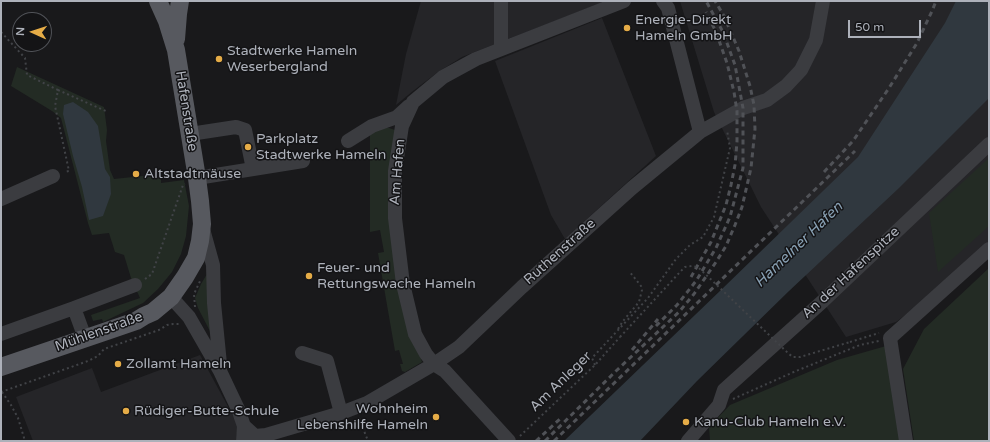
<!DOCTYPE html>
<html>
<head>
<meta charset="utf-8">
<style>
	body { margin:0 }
	#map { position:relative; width:990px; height:442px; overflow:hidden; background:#19191b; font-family:"Varela Round",sans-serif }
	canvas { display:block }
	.frame { position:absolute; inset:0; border:2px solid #adb1ba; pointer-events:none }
	.north { position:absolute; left:12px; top:12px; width:40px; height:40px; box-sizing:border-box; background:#141416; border:1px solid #515358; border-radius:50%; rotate:273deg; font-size:11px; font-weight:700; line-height:16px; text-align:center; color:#adb1ba }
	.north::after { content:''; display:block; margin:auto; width:14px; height:18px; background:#e5ac47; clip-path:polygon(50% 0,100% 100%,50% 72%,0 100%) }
	.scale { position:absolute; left:848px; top:20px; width:73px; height:18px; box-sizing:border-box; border:2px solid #adb1ba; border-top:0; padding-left:5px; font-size:12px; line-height:14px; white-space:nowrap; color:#adb1ba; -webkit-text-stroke:3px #141416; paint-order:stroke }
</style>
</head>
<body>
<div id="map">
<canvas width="990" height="442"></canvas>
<div class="frame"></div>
<div class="north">N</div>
<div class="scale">50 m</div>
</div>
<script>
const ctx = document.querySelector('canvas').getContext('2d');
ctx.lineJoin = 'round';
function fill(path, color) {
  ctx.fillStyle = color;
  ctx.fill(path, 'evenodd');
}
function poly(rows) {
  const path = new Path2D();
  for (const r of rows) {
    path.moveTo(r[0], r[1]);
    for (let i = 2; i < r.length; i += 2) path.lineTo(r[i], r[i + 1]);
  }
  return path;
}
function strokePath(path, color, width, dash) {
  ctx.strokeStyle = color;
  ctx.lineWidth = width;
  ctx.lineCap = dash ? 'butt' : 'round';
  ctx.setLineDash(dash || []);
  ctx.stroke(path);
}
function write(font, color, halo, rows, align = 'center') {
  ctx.font = font + ' "Varela Round",sans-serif';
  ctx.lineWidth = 3;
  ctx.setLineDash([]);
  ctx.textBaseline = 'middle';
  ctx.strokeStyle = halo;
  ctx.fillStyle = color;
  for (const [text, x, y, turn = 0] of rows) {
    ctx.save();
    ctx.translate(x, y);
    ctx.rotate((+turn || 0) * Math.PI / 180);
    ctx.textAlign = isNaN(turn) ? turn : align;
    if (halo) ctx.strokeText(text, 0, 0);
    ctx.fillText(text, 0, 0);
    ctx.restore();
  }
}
const built = poly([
	[421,1,606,1,462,57,438,72,413,91,396,105,406,54],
	[680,1,989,1,989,243,937,291,896,322,846,337,761,207,714,112],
	[602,18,656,156,565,239,551,215,495,61],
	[200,355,238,425,236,441,33,441,16,397,92,368,101,392]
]);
const green = poly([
	[17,67,104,107,107,130,106,141,110,170,114,179,161,174,161,183,184,180,189,206,186,236,181,254,172,272,158,289,143,303,103,322,102,319,93,321,91,315,140,298,131,278,124,255,115,252,109,233,92,235,88,223,61,118,52,111,11,86],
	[386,127,395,130,410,326,422,362,405,372,402,371,400,364,403,364,399,350,395,351,378,253,384,252,380,230,370,232,370,132],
	[989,158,989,226,938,272,929,213],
	[989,268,989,441,914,441,903,369,924,329],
	[210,269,213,337,198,308,195,298,201,284],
	[886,346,901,441,710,441,709,427,730,405,837,360]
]);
const water = poly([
	[956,1,989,1,989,98,899,188,789,291,697,381,640,441,564,441,722,289,858,157,945,23],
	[73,102,88,112,98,126,105,169,110,177,111,194,103,216,89,220,82,187,73,156,63,114,64,105]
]);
const path = poly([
	[1,32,25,58,27,75,58,90,55,106,69,171,64,172],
	[58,90,108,112],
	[145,279,152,274,183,185,185,184],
	[195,307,194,294,201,279],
	[618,329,623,321,639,302,642,290,641,286,629,271],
	[850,342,879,333],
	[595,365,592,358,648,298,676,259,690,245,703,237,714,217,730,148,727,130],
	[1,392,88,361,98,356,104,349,159,330,167,325,173,324,179,324],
	[2,392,11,405,18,418,25,441],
	[733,399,796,371,860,345,879,341],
	[359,418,368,441],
	[520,436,595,365,620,337]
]);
const minor = poly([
	[501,1,501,49],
	[663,1,668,8,700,132],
	[190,134,236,127,245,130,253,169],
	[348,141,372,126,397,117,409,106],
	[197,178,303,161],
	[1,199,53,176],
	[203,229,213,265,214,303,220,364],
	[171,297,189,317,220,371,238,409,244,426,243,441],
	[74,308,135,285],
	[1,334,74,308,85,338],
	[302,353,327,361,341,413],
	[244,426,255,436,266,435,341,413,367,403,434,364,459,347,522,287,632,188,700,132,743,108,767,100,786,86,801,70,816,40,823,1],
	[509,441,445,371,434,364,426,354,415,334,403,284,395,218,395,171,402,126,413,102,443,77,476,59,624,1],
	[688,441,719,405,724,390,823,301,989,144],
	[906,441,890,338,989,249]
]);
const major = poly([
	[176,39,178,14,180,1],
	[1,367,101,333,136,321,144,316,153,312,171,297,185,277,196,258,200,241,202,224,200,201,197,178,176,50,167,21,158,1]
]);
const rail = poly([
	[824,172,853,141,889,88,917,43,932,11,936,1],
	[691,277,711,242,726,205,731,185,735,165,737,142,737,111,734,92,727,63,716,32,706,12],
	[656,326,677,305,696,281,716,248,730,217,743,168,743,108,735,65,723,32,706,1],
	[632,350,658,319],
	[536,441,561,418],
	[545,441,616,371,679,312,694,294,716,262,726,246,735,225,742,207,751,168,755,129,754,105,750,86,739,51,724,16,715,1],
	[554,441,855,151]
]);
const pathBridge = poly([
	[620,337,680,272,685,267,692,266,697,267,700,269,789,354,793,357,800,357,850,342]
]);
const markers = [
	[627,28,4,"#e5ac47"],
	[219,59,4,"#e5ac47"],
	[248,147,4,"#e5ac47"],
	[136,174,4,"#e5ac47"],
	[309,276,4,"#e5ac47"],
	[118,364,4,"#e5ac47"],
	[126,411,4,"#e5ac47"],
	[436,417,4,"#e5ac47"],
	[686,422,4,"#e5ac47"]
];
const poiNames = [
	["Energie-Direkt",635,20],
	["Hameln GmbH",635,36],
	["Stadtwerke Hameln",227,51],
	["Weserbergland",227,67],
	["Parkplatz",256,139],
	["Stadtwerke Hameln",256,155],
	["Altstadtmäuse",144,174],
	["Feuer- und",317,268],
	["Rettungswache Hameln",317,284],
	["Zollamt Hameln",126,364],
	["Wohnheim",428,409,"right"],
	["Lebenshilfe Hameln",428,425,"right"],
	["Rüdiger-Butte-Schule",134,411],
	["Kanu-Club Hameln e.V.",694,422]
];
const streetNames = [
	["Hafenstraße",186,111,81],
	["Am Hafen",398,172,-85],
	["Ruthenstraße",560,252,-42],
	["An der Hafenspitze",851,273,-43],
	["Mühlenstraße",99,332,-20],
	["Am Anleger",561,382,-44]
];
const waterNames = [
	["Hamelner Hafen",799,245,-44]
];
fill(built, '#252528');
fill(green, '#232b24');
fill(water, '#30383f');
strokePath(path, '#414347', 2, [2, 3]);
strokePath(minor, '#3b3c40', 14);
strokePath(major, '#57595f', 18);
strokePath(rail, '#505257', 3, [5, 4]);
strokePath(pathBridge, '#414347', 2, [2, 3]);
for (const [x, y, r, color] of markers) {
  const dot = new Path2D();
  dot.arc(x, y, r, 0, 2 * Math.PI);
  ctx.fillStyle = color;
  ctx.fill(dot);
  strokePath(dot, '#141416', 1.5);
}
write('14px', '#adb1ba', '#141416', poiNames, 'left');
write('14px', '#adb1ba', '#141416', streetNames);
write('italic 15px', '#879fb2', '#141416', waterNames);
</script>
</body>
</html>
